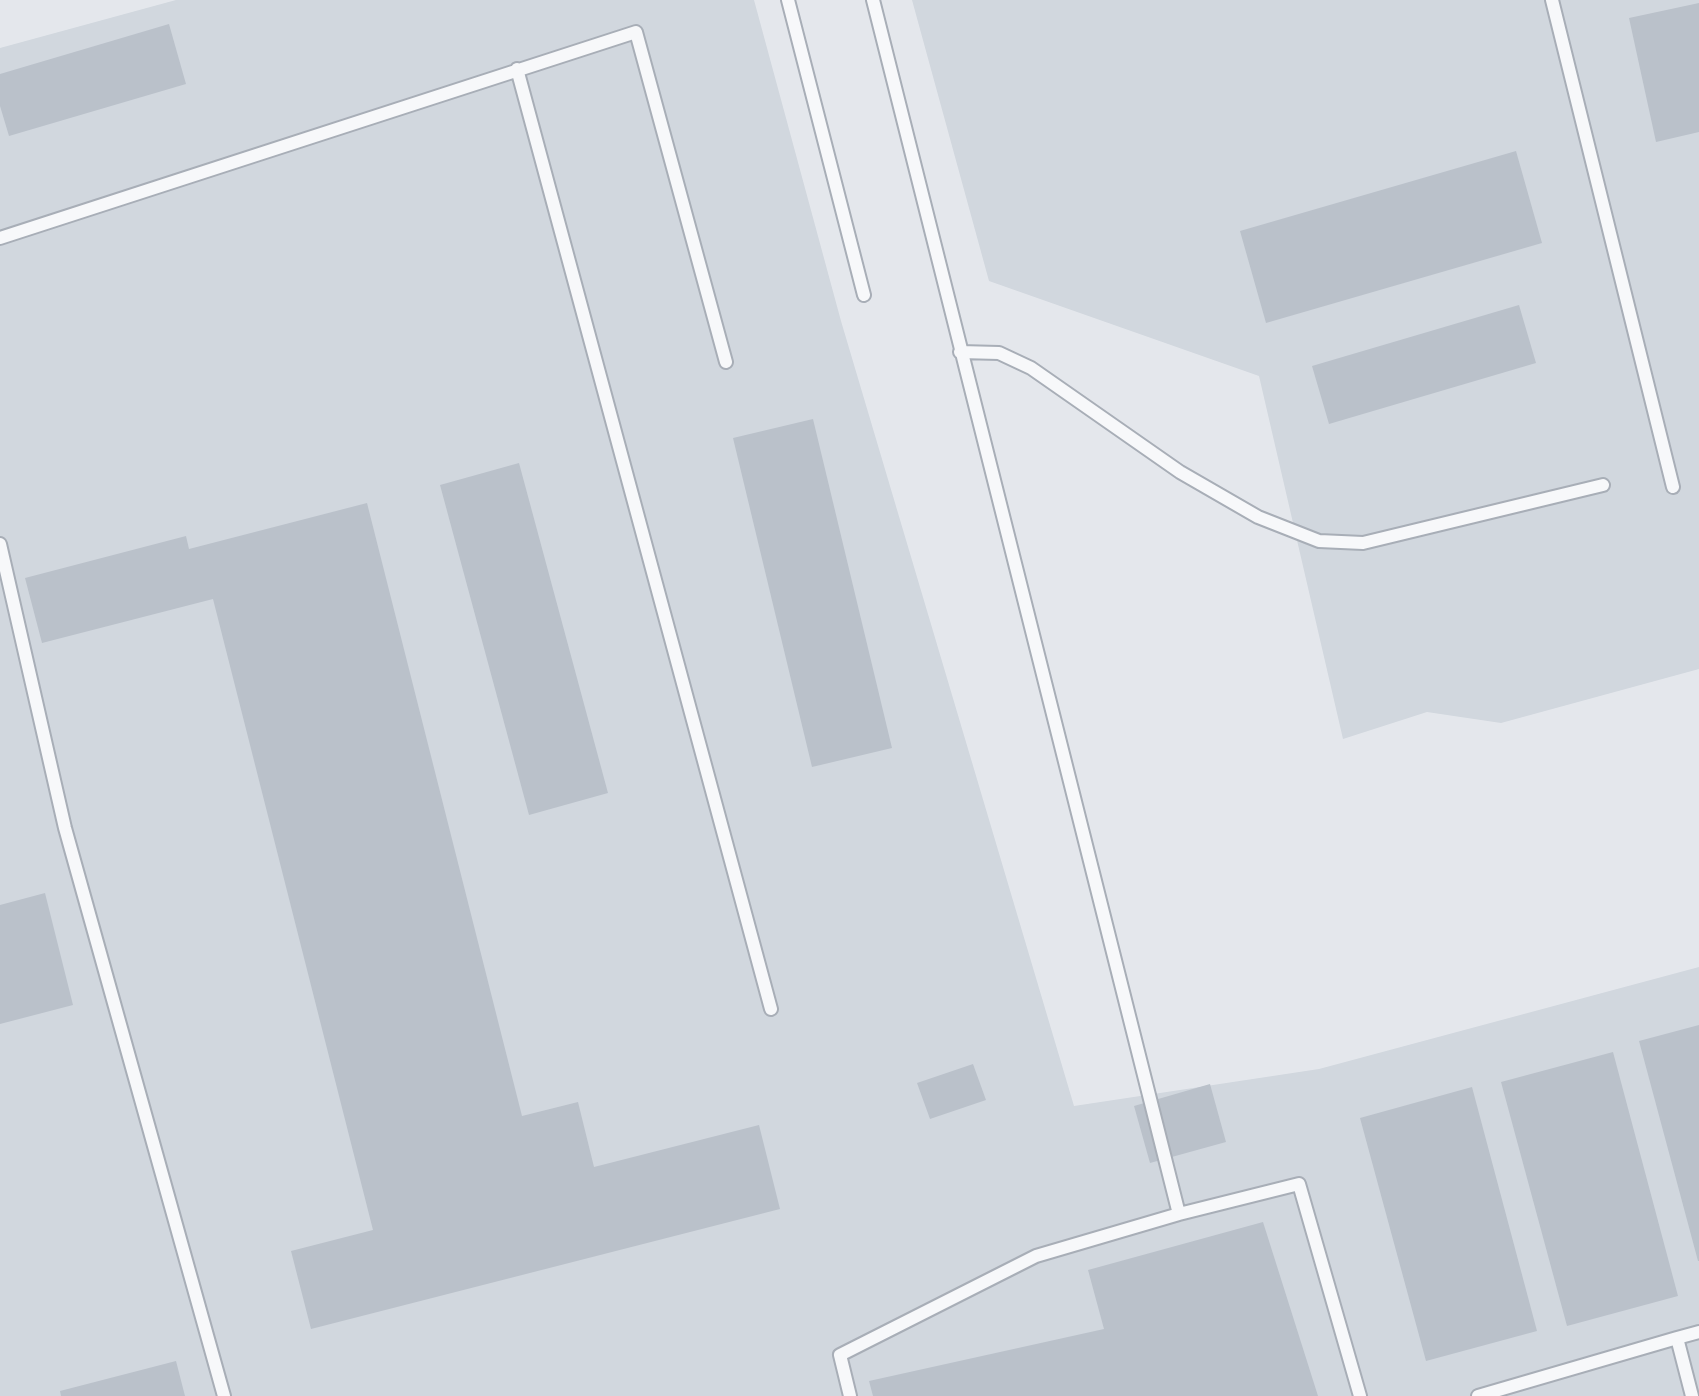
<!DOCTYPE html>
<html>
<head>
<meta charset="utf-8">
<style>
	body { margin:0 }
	canvas { display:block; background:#e4e7ec }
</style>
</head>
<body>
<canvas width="1699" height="1396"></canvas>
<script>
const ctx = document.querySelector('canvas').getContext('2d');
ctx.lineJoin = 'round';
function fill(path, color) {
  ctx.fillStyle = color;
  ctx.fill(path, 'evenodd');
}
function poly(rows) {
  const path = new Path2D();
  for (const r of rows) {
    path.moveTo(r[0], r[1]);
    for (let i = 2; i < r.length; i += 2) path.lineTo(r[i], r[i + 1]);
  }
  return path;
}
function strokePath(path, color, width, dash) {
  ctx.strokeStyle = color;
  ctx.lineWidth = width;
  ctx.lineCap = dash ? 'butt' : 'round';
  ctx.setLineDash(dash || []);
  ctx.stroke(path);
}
const built = poly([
	[176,0,754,0,841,321,1074,1106,1319,1069,1699,967,1699,1396,0,1396,0,48],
	[912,0,1699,0,1699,669,1501,723,1427,712,1343,739,1259,376,989,281]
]);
const building = poly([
	[1699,3,1699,132,1656,142,1629,18],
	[169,24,186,84,9,136,0,106,0,74],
	[1516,151,1542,243,1266,323,1240,231],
	[1519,305,1536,363,1329,424,1312,366],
	[813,419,892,748,812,767,733,438],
	[519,463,608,793,529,815,440,485],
	[367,503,522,1116,578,1102,594,1167,759,1125,780,1209,311,1329,291,1251,373,1230,213,599,42,643,25,578,186,536,189,549],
	[45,893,73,1005,0,1024,0,905],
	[1699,1025,1699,1261,1698,1261,1639,1041],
	[1613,1052,1678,1296,1567,1326,1501,1082],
	[973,1064,986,1100,930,1119,917,1083],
	[1210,1084,1226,1142,1150,1163,1134,1106],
	[1472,1087,1537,1331,1426,1361,1360,1118],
	[1263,1222,1318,1396,873,1396,869,1381,1104,1329,1088,1270],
	[176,1361,185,1396,61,1396,60,1391]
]);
const service = poly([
	[788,0,864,295],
	[873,0,1179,1214],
	[1552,0,1673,487],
	[517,69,771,1009],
	[0,238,636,32,726,362],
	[960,352,999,353,1031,368,1180,472,1258,517,1319,541,1363,543,1603,485],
	[0,544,65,828,224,1396],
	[1677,1338,1699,1332],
	[850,1396,840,1355,1036,1256,1179,1214,1299,1184,1360,1396],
	[1478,1396,1677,1338,1692,1396]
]);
fill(built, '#d1d7de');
fill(building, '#bac1ca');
strokePath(service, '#a8aeb7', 16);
strokePath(service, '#f7f8fa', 12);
</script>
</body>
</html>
